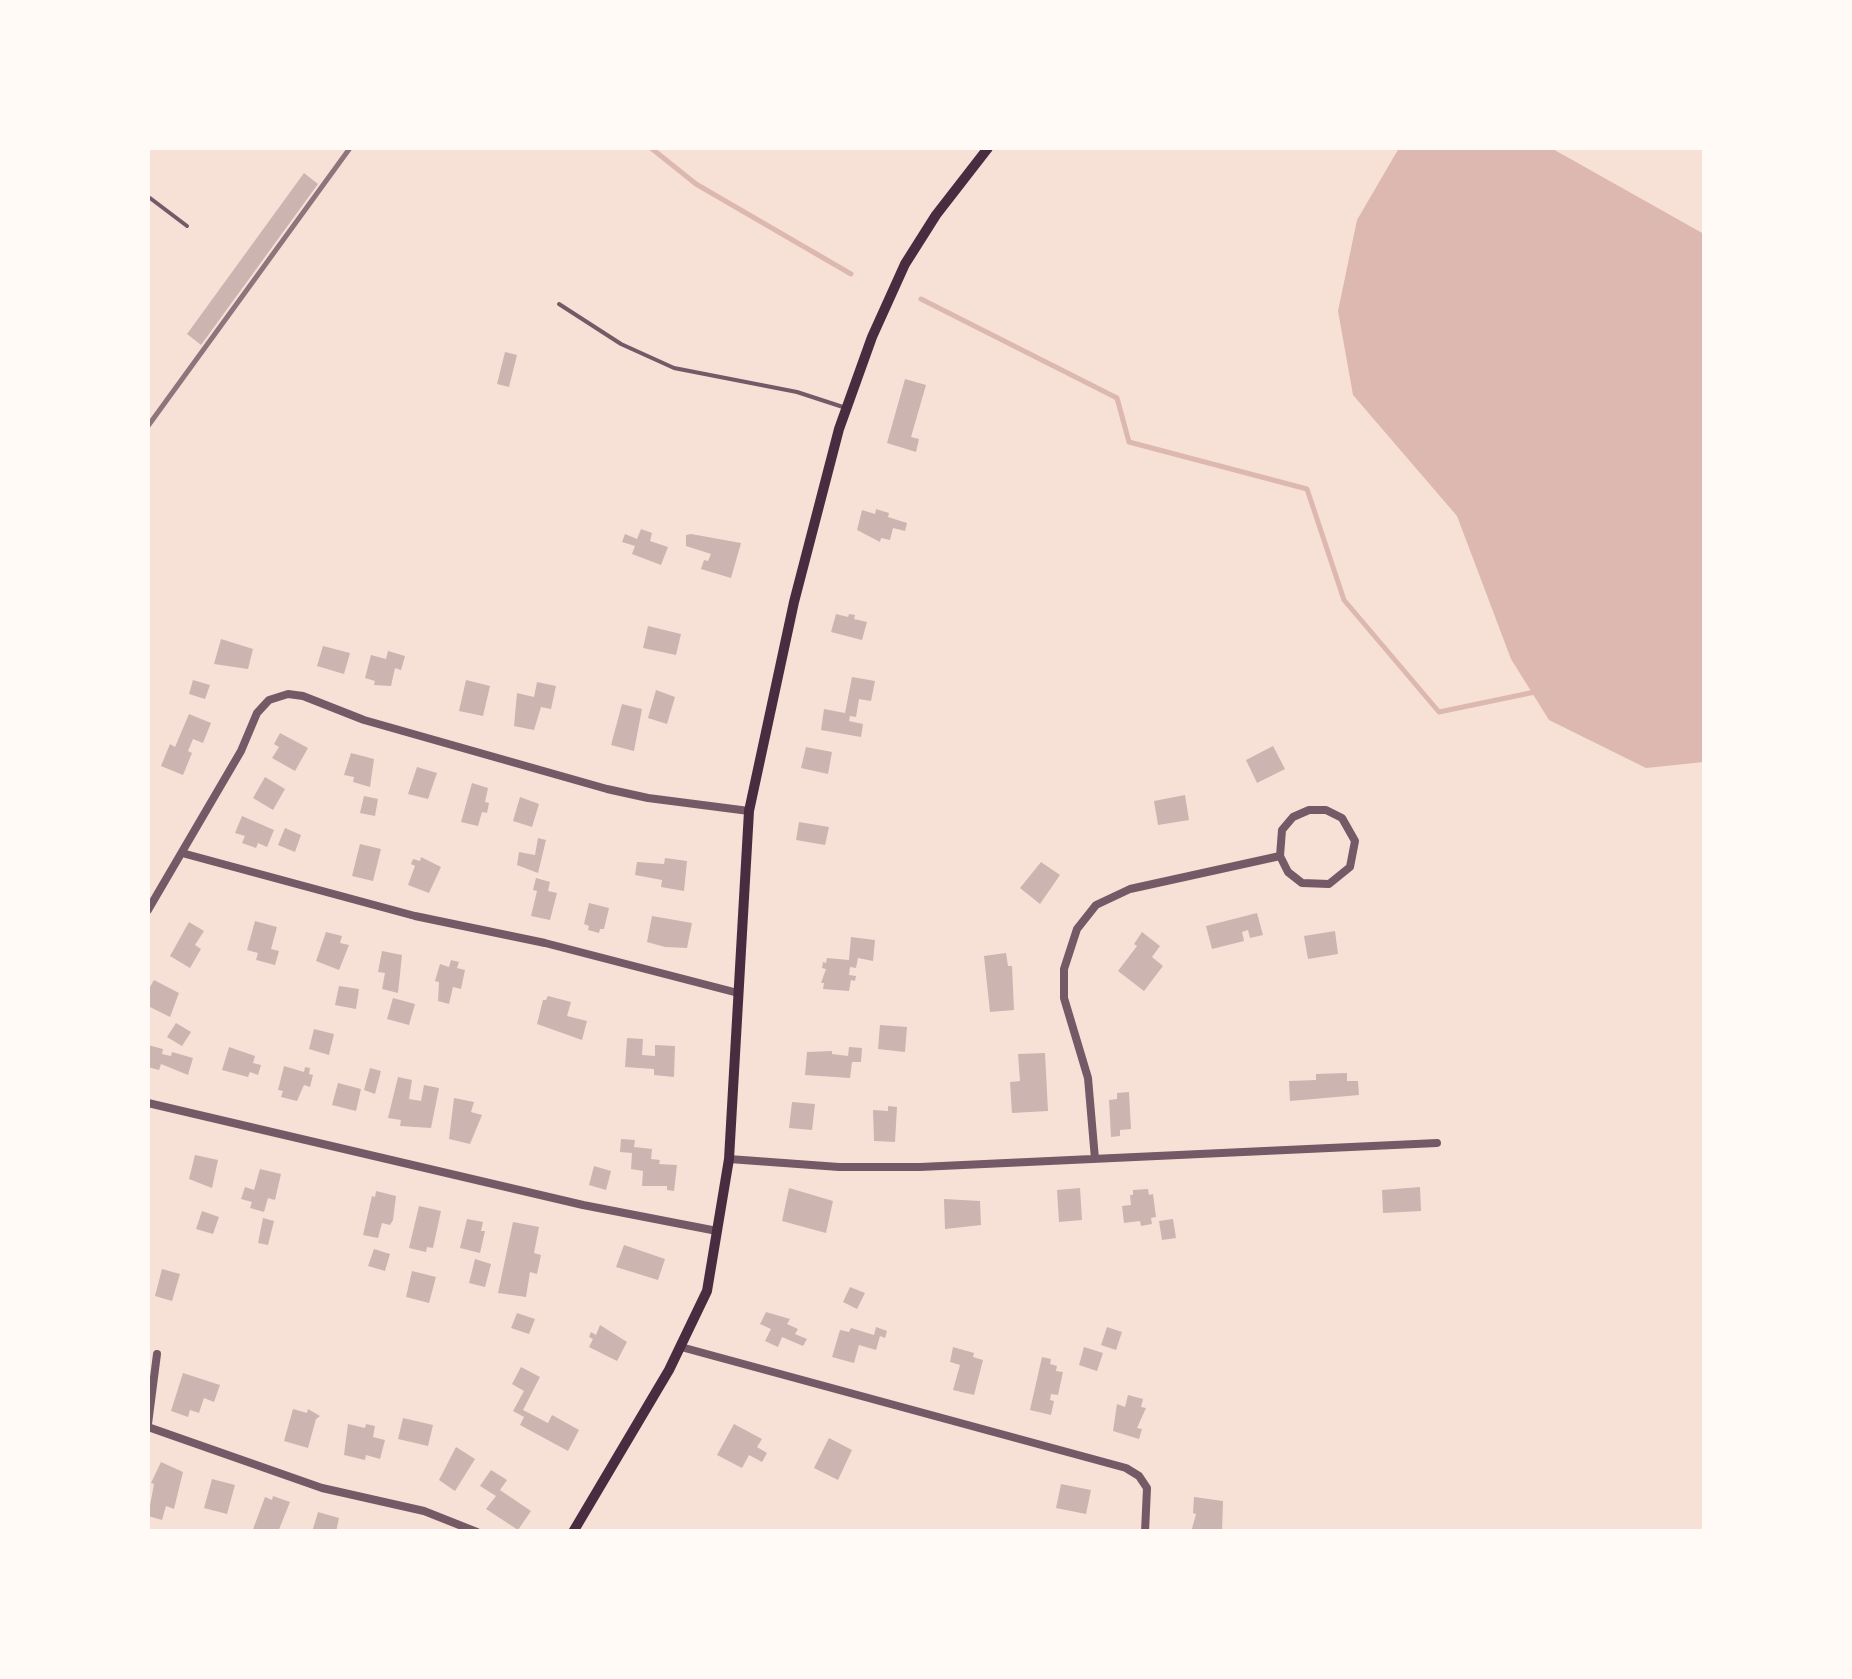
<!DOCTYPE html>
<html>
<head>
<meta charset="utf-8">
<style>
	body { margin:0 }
	#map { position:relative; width:1852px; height:1679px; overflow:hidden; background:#f7e1d7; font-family:"Titillium Web",sans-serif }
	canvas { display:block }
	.frame { position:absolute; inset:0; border:150px solid #fffaf5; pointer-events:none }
</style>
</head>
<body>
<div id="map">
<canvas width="1852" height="1679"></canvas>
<div class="frame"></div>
</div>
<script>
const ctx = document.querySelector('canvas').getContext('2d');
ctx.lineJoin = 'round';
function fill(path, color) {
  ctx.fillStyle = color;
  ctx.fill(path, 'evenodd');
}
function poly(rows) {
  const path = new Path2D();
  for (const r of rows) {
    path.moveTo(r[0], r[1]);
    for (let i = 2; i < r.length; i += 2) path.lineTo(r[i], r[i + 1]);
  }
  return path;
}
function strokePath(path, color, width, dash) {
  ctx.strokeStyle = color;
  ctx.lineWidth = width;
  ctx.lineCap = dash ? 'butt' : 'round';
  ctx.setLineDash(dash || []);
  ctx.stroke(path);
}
const water = poly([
	[1399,148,1551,148,1704,234,1704,762,1646,768,1549,720,1511,659,1457,516,1353,395,1338,311,1357,220]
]);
const stream = poly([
	[651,148,696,184,851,274],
	[921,299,1117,398,1129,442,1307,489,1344,600,1439,712,1535,692]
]);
const building = poly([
	[304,173,318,184,201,345,187,334],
	[505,352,517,355,509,387,497,384],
	[905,379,926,385,911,437,919,439,916,452,887,443],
	[876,509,889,513,888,517,907,523,905,531,893,528,890,540,881,538,880,542,857,530,862,510,875,514],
	[641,529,652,533,650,541,668,547,661,565,632,554,635,546,622,542,625,534,637,539],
	[691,534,741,543,731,578,701,569,704,560,708,561,711,554,686,546,686,535],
	[836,614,848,617,849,614,855,615,854,619,867,622,862,640,831,632],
	[648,626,681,634,676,655,643,648],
	[221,639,253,649,248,669,214,664],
	[323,646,350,653,344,674,317,666],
	[388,651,405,656,401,670,395,668,391,686,374,685,375,681,365,678,371,655,386,659],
	[852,677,875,681,871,701,859,699,856,717,850,716,849,721,863,724,861,737,821,730,824,709,845,713],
	[193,680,210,685,205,699,189,694],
	[466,680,490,686,483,716,459,711],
	[537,682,556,686,551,709,541,707,534,730,514,726,517,693,534,697],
	[656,690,675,697,667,724,648,718],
	[622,704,642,709,634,751,611,745],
	[189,714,211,723,203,743,193,739,188,751,192,753,183,775,161,766,170,744,175,747],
	[280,733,308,748,295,771,272,758,279,747,274,744],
	[1273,746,1285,769,1257,783,1246,760],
	[806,747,832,752,828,774,801,768],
	[351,753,374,759,370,787,353,782,354,777,344,775],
	[417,767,437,773,428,799,408,794],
	[265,777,285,789,273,810,253,798],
	[472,783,488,788,485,802,489,803,487,813,482,812,478,826,461,822],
	[1185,795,1189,820,1158,825,1154,801],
	[364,796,378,799,375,816,360,813],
	[520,797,539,804,532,827,513,821],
	[242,816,274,830,267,847,258,843,256,848,242,843,245,836,235,833],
	[799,822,829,827,825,845,796,840],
	[285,828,301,835,295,852,278,845],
	[538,838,546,840,538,873,517,865,519,852,535,855],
	[360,844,381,849,373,881,352,876],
	[421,857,441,867,429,893,408,885,415,866,411,864,413,859,420,861],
	[665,858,687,861,684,891,661,887,662,880,635,875,637,862,664,864],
	[1041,862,1060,875,1040,904,1020,888],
	[536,878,550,882,548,891,557,893,550,920,531,916,537,891,533,890],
	[589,903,609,908,604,929,600,929,599,933,588,930,589,926,584,924],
	[1257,913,1263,935,1250,938,1248,930,1242,932,1244,941,1212,949,1206,926],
	[652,916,692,923,687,948,665,947,647,942],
	[255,921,277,927,271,949,279,951,275,965,256,960,258,953,247,950],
	[189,922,204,931,195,945,201,949,190,968,170,956],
	[1335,931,1338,954,1308,959,1304,936],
	[326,932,342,936,340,943,349,945,339,970,316,961],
	[1142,932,1160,946,1152,957,1163,966,1144,991,1118,971,1137,946,1134,944],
	[851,937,875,940,873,961,858,958,856,968,850,967,849,975,856,976,855,981,851,980,849,991,823,989,824,983,821,983,826,969,822,968,823,962,826,963,827,958,849,960],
	[382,951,402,955,398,993,382,989,385,973,378,972],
	[1006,953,1008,966,1012,966,1014,1010,990,1012,984,956],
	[451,960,459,962,457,968,465,970,461,989,453,987,449,1004,438,1001,439,982,435,981,440,964,449,967],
	[154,980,179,993,170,1017,148,1006,148,986,150,987],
	[339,986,359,989,356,1009,335,1005],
	[548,996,571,1002,567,1016,587,1021,582,1040,537,1024,543,1000,546,1000],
	[393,998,415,1004,409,1025,387,1019],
	[176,1023,191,1032,182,1046,167,1037],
	[880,1025,907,1027,905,1052,878,1049],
	[314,1029,334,1034,329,1055,309,1049],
	[627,1038,643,1039,642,1055,655,1056,655,1045,675,1046,674,1077,654,1075,654,1069,625,1067],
	[148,1045,163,1049,162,1054,171,1056,172,1052,193,1058,188,1075,161,1064,159,1070,148,1067],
	[229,1047,255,1056,253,1063,261,1065,258,1075,250,1072,248,1077,222,1070],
	[849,1047,862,1048,861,1062,852,1062,850,1078,805,1075,807,1052,832,1051,832,1054,848,1056],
	[1045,1053,1048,1111,1012,1113,1010,1082,1020,1081,1018,1054],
	[284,1066,304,1072,305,1067,310,1068,309,1074,313,1075,310,1087,304,1085,297,1101,281,1097,283,1091,278,1090],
	[370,1068,381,1071,375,1094,364,1090],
	[1347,1073,1347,1081,1358,1081,1359,1095,1290,1101,1289,1081,1316,1080,1316,1074],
	[398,1077,412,1080,409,1099,421,1101,424,1085,439,1088,431,1128,400,1126,401,1120,388,1118],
	[338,1083,361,1089,356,1111,332,1105],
	[1129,1092,1131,1129,1120,1130,1120,1136,1111,1137,1109,1100,1117,1099,1117,1093],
	[454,1098,474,1102,471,1112,482,1115,470,1144,449,1139],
	[792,1102,815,1104,812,1130,789,1128],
	[888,1106,897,1107,895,1142,874,1141,873,1110,888,1111],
	[621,1139,635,1140,634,1147,652,1149,651,1159,660,1160,659,1164,677,1165,674,1191,667,1190,667,1186,642,1186,643,1171,631,1169,632,1153,620,1152],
	[195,1155,218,1160,212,1188,189,1179],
	[594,1166,611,1171,606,1190,589,1185],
	[260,1169,281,1174,275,1200,268,1198,264,1212,250,1208,252,1202,241,1199,245,1187,254,1190],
	[1420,1187,1421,1211,1383,1213,1382,1190],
	[789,1188,833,1201,826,1233,782,1221],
	[1080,1188,1082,1220,1059,1222,1057,1190],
	[1148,1189,1149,1195,1153,1194,1156,1217,1151,1218,1152,1224,1141,1226,1140,1221,1124,1223,1122,1206,1131,1205,1130,1195,1133,1195,1133,1190],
	[376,1191,396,1196,393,1220,390,1225,382,1223,378,1238,363,1235,372,1196,375,1197],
	[944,1199,980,1201,981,1225,945,1229],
	[419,1206,441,1211,433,1248,427,1247,426,1252,409,1248],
	[202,1211,219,1217,213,1234,196,1229],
	[263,1218,274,1221,268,1245,258,1243],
	[467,1219,483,1222,481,1231,485,1231,480,1253,460,1248],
	[1173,1219,1176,1238,1162,1240,1159,1221],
	[513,1222,539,1227,534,1253,541,1255,537,1274,530,1272,526,1297,498,1293],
	[624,1245,665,1259,658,1280,616,1267],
	[374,1249,390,1254,385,1271,368,1266],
	[475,1259,491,1264,485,1287,469,1283],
	[162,1269,180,1274,172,1301,155,1296],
	[412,1271,436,1277,429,1303,406,1297],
	[850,1287,865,1293,857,1309,843,1302],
	[766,1312,790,1319,787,1324,798,1329,795,1334,807,1339,803,1346,782,1337,778,1347,765,1341,771,1329,760,1324],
	[517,1313,535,1319,529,1334,511,1328],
	[600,1325,627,1342,617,1361,589,1347,593,1339,589,1337,591,1332,596,1335],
	[876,1327,887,1331,885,1338,880,1336,876,1350,859,1345,854,1363,832,1357,840,1330,849,1332,851,1328,874,1335],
	[1107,1327,1122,1332,1116,1350,1101,1345],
	[953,1347,974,1353,973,1357,983,1360,974,1395,953,1390,960,1365,950,1362],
	[1084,1347,1103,1353,1097,1371,1079,1365],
	[1042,1357,1051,1359,1050,1364,1057,1366,1056,1371,1063,1372,1058,1395,1051,1394,1050,1400,1054,1401,1051,1415,1030,1410],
	[521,1367,540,1377,523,1410,548,1423,552,1415,579,1430,568,1451,520,1425,524,1417,513,1411,524,1391,512,1384],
	[183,1373,220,1385,214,1402,204,1398,199,1413,190,1410,188,1417,171,1411],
	[1128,1395,1143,1399,1141,1407,1146,1408,1137,1428,1142,1429,1139,1439,1113,1431,1117,1404,1125,1407],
	[293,1409,307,1413,308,1409,320,1416,316,1419,308,1448,284,1441],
	[403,1418,433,1425,428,1446,398,1439],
	[348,1424,365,1428,366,1424,375,1426,373,1437,385,1440,380,1459,366,1455,365,1460,344,1455],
	[734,1424,762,1439,757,1447,767,1453,762,1462,749,1455,742,1468,717,1455],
	[829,1438,852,1450,838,1480,814,1468],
	[456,1447,475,1459,455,1491,439,1480],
	[161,1462,183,1472,174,1509,166,1506,162,1520,148,1516,154,1484,151,1483],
	[491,1470,507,1480,500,1490,531,1511,518,1530,486,1509,496,1496,480,1486],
	[212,1479,235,1485,227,1514,204,1508],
	[1061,1484,1091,1490,1086,1514,1056,1508],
	[273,1496,290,1502,278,1532,252,1532,265,1497,272,1500],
	[1194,1497,1223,1501,1222,1532,1191,1532,1196,1514,1193,1513],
	[318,1512,339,1518,336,1532,312,1532]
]);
const service = poly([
	[150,198,187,226],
	[559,304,621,344,674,368,797,392,846,408]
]);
const minor = poly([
	[182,853,415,916,545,943,738,993],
	[148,910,241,751,257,713,269,700,288,694,303,696,364,720,607,789,648,798,749,811],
	[148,1103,583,1205,717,1231],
	[729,1159,839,1167,920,1167,1437,1143],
	[1095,1159,1088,1078,1064,998,1064,969,1077,929,1096,905,1130,889,1280,856,1288,872,1302,883,1329,884,1350,867,1355,841,1342,818,1326,810,1309,810,1293,817,1282,830,1280,856],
	[681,1347,1126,1468,1139,1476,1147,1488,1145,1532],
	[148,1424,157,1354],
	[148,1427,322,1488,424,1511,477,1532]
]);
const secondary = poly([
	[573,1532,669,1370,707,1291,729,1159,749,811,794,602,839,429,872,337,905,264,936,215,988,148]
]);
const rail = poly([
	[148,426,350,148]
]);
fill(water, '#dcb8b0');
strokePath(stream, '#dcb8b0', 5);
fill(building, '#ccb4b1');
strokePath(service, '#755966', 4);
strokePath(minor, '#755966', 8);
strokePath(secondary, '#4a2c40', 10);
strokePath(rail, '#8f747c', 5);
</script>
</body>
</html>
